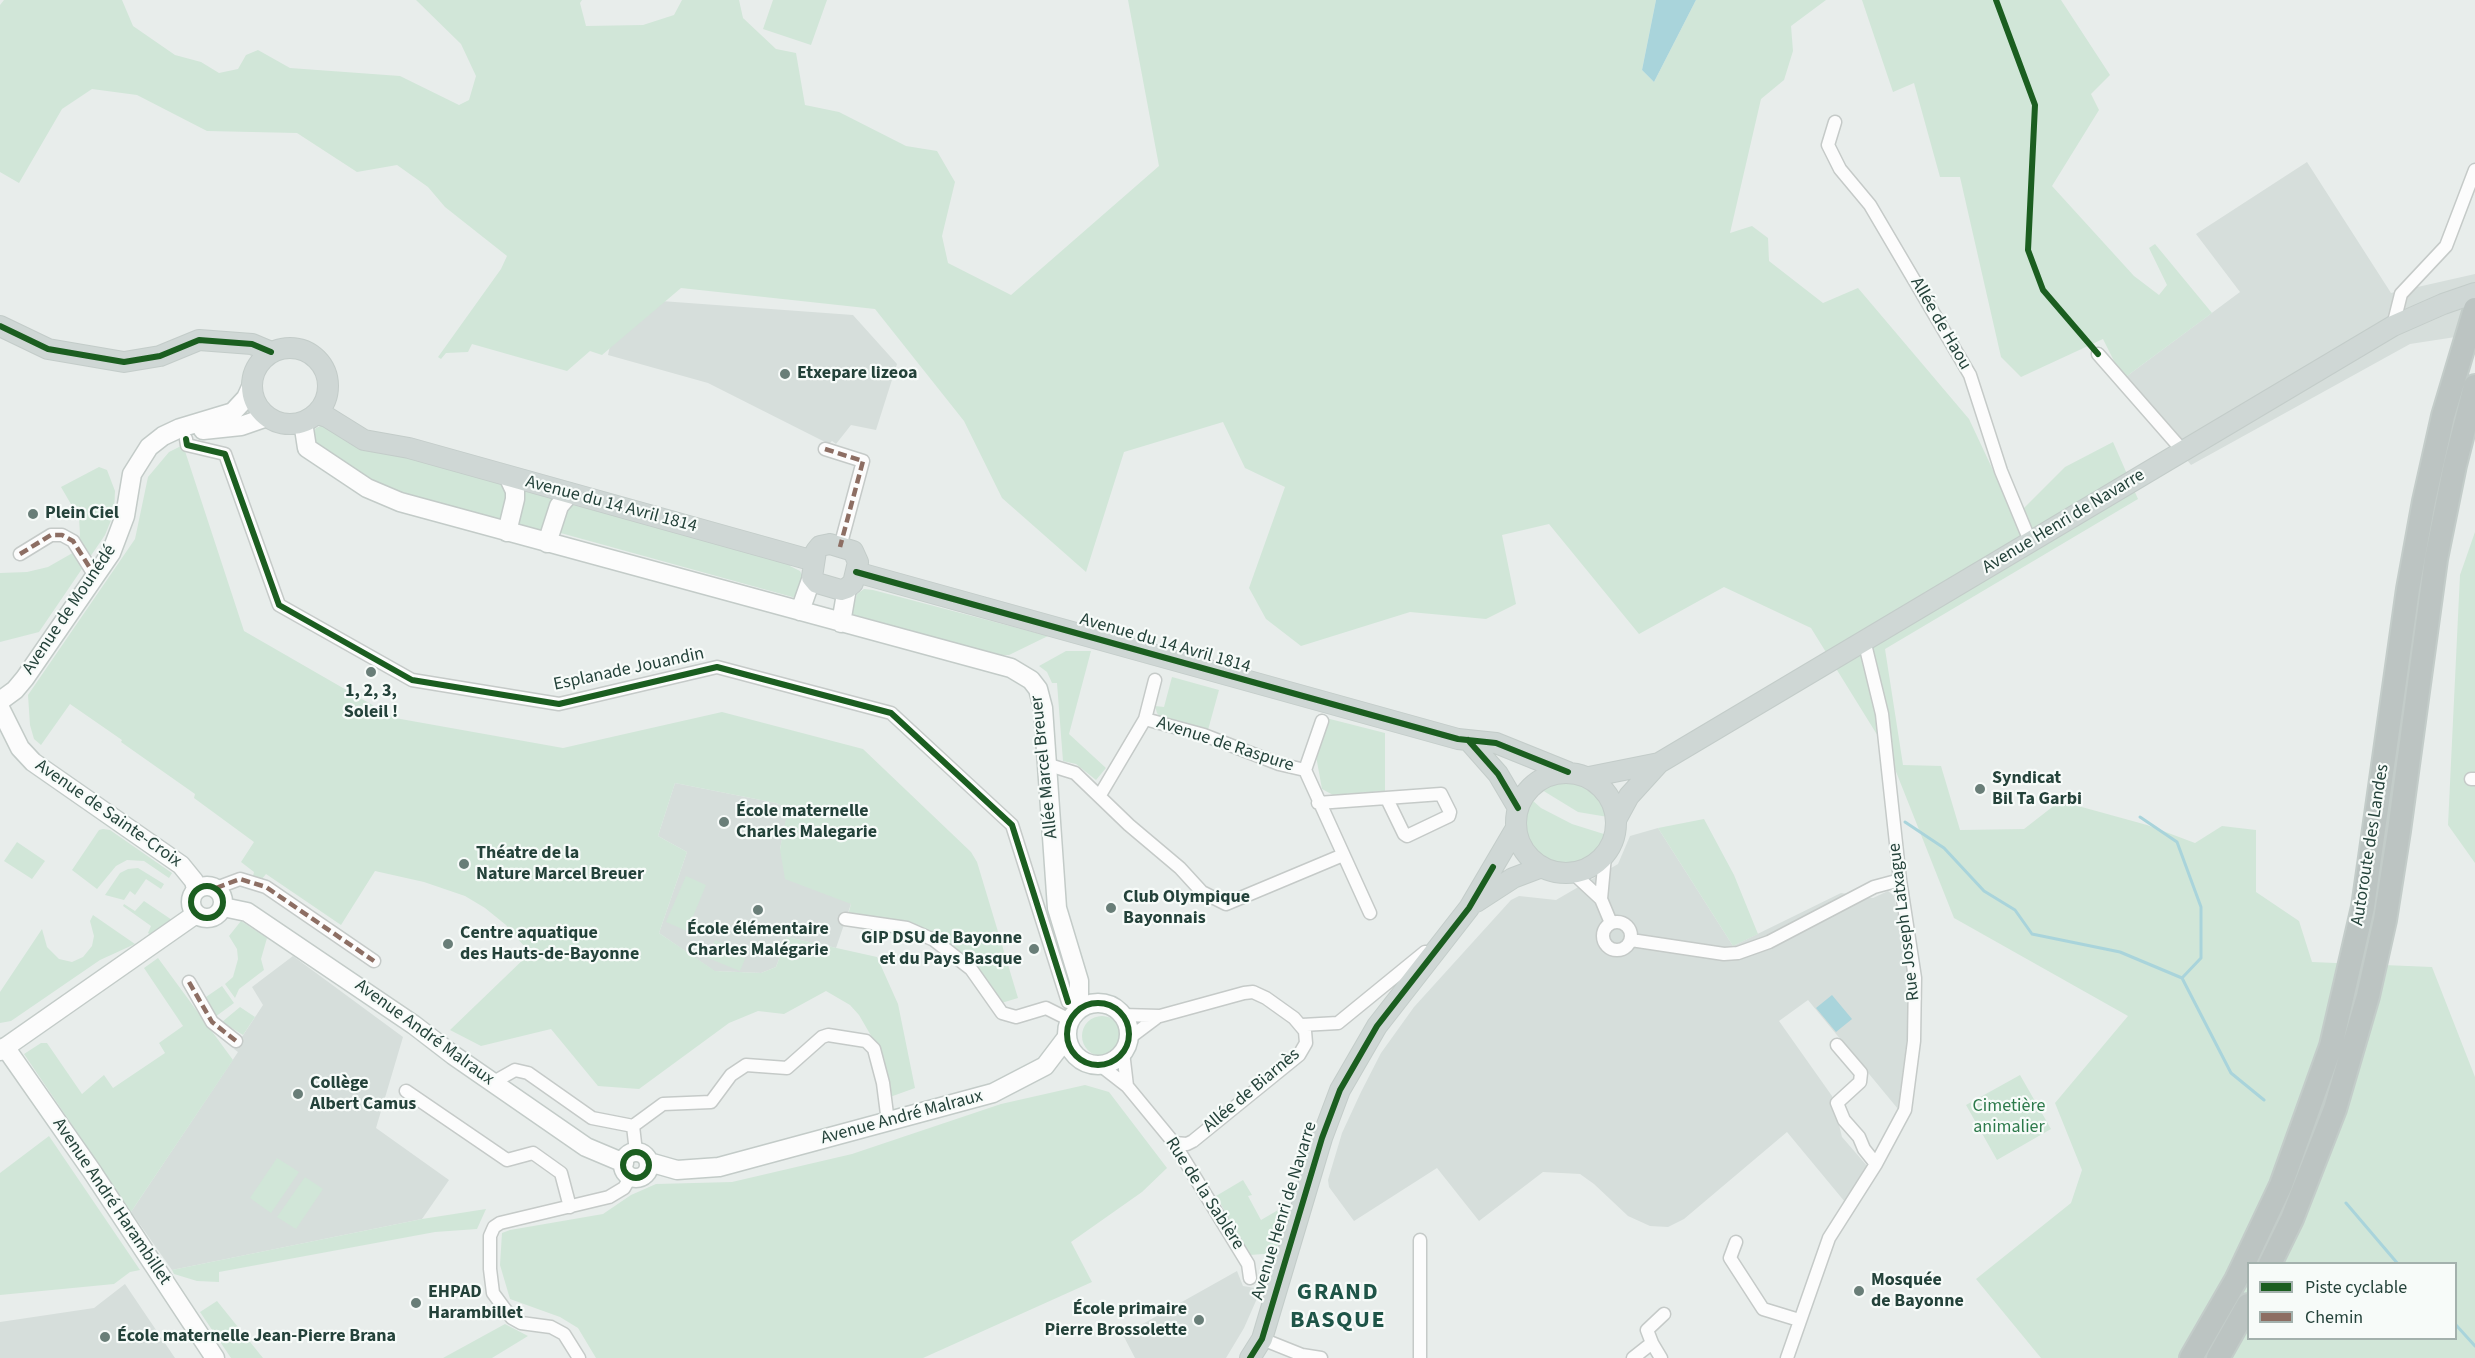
<!DOCTYPE html>
<html>
<head>
<meta charset="utf-8">
<style>
	body { margin:0 }
	#map { position:relative; width:2475px; height:1358px; overflow:hidden; background:#e8edeb; font-family:"Source Sans 3",sans-serif }
	canvas { display:block }
	.legend { position:absolute; left:2247px; top:1262px; width:210px; height:78px; box-sizing:border-box; background:#f7fbf9; border:2px solid #a3b1ad; margin:0; padding:8px 10px; list-style:none; font-size:18px; color:#24423a }
	.legend li { display:flex; align-items:center; gap:12px; height:30px }
	.legend b { width:30px; border:2px solid #a3b1ad }
</style>
</head>
<body>
<div id="map">
<canvas width="2475" height="1358"></canvas>
<ul class="legend">
<li><b style="height:8px;background:#1b5e20"></b>Piste cyclable</li>
<li><b style="height:8px;background:#8d6e63"></b>Chemin</li>
</ul>
</div>
<script>
const ctx = document.querySelector('canvas').getContext('2d');
ctx.lineJoin = 'round';
function fill(path, color) {
  ctx.fillStyle = color;
  ctx.fill(path, 'evenodd');
}
function poly(rows) {
  const path = new Path2D();
  for (const r of rows) {
    if (r.length === 3) {
      path.moveTo(r[0] + r[2], r[1]);
      path.arc(r[0], r[1], r[2], 0, 2 * Math.PI);
      continue;
    }
    path.moveTo(r[0], r[1]);
    for (let i = 2; i < r.length; i += 2) path.lineTo(r[i], r[i + 1]);
  }
  return path;
}
function strokePath(path, color, width, dash) {
  ctx.strokeStyle = color;
  ctx.lineWidth = width;
  ctx.lineCap = dash ? 'butt' : 'round';
  ctx.setLineDash(dash || []);
  ctx.stroke(path);
}
function write(font, color, halo, rows, align = 'center') {
  ctx.font = font + ' "Source Sans 3",sans-serif';
  ctx.lineWidth = 4.5;
  ctx.setLineDash([]);
  ctx.textBaseline = 'middle';
  ctx.strokeStyle = halo;
  ctx.fillStyle = color;
  for (const [text, x, y, turn = 0] of rows) {
    ctx.save();
    ctx.translate(x, y);
    ctx.rotate((+turn || 0) * Math.PI / 180);
    ctx.textAlign = isNaN(turn) ? turn : align;
    if (halo) ctx.strokeText(text, 0, 0);
    ctx.fillText(text, 0, 0);
    ctx.restore();
  }
}
const built = poly([
	[2307,162,2391,293,2475,274,2475,334,2410,344,2191,465,2123,379,2240,292,2196,234],
	[620,298,853,315,897,364,876,430,851,425,836,444,832,441,829,444,708,383,608,355],
	[675,783,776,803,789,808,780,849,851,904,836,948,787,937,776,967,761,973,714,971,659,933,687,852,658,836],
	[1658,828,1733,946,1841,893,1873,898,1888,891,1894,896,1909,968,1907,1040,1898,1109,1808,1000,1779,1021,1832,1096,1842,1137,1868,1167,1845,1202,1787,1132,1684,1219,1668,1227,1650,1226,1628,1216,1594,1184,1580,1174,1543,1172,1479,1221,1437,1168,1354,1221,1329,1187,1328,1180,1342,1133,1361,1092,1381,1053,1414,1007,1511,900,1519,896,1556,900,1618,864,1630,836],
	[293,956,403,1037,376,1128,449,1180,422,1219,172,1270,131,1212,238,1052,234,1049,263,1005,252,987],
	[1237,1271,1243,1286,1255,1288,1259,1294,1244,1328,1226,1358,1135,1358,1123,1335],
	[125,1284,175,1358,0,1358,0,1322,94,1308]
]);
const green = poly([
	[4,0,122,0,133,26,175,55,201,62,219,73,238,69,246,55,258,50,290,68,400,76,459,105,469,100,476,76,461,44,416,0,582,0,580,3,586,26,643,25,674,15,682,0,739,0,743,18,776,49,796,53,805,105,839,112,906,146,937,151,955,182,942,236,948,263,1011,295,1159,166,1128,0,1656,0,1642,70,1654,82,1696,0,1826,0,1791,26,1793,51,1784,80,1761,99,1730,233,1752,226,1768,238,1769,261,1823,303,1858,288,1969,419,2015,517,2065,467,2113,442,2138,499,1885,649,1903,765,1941,766,1960,830,2024,829,2060,801,2147,825,2195,843,2222,826,2256,830,2256,892,2299,921,2312,962,2432,967,2475,1077,2475,1358,2041,1358,1976,1279,2071,1203,2082,1170,2055,1103,2128,1016,1954,918,1889,754,1811,628,1724,587,1639,634,1549,524,1502,535,1516,604,1486,619,1410,612,1301,646,1266,619,1249,588,1285,487,1245,468,1223,422,1124,452,1086,572,1002,498,964,421,875,309,681,288,602,355,590,351,567,371,472,344,468,352,446,353,441,359,438,357,501,269,507,256,445,207,428,187,397,165,357,172,297,133,207,131,137,95,92,89,62,109,19,183,0,172,0,5],
	[2248,1264,2456,1264,2456,1338,2248,1338],
	[773,0,827,0,811,45,763,29],
	[1862,0,2061,0,2110,75,2091,94,2099,110,2052,186,2134,276,2159,295,2167,285,2149,248,2155,244,2212,313,2123,379,2103,339,2021,377,2001,357,1960,177,1940,177,1914,83,1893,92],
	[323,425,505,481,508,488,503,517,499,519,394,490,385,485,376,486,317,449,311,436,316,428],
	[183,445,244,631,395,718,563,748,722,712,863,749,971,852,977,862,1018,998,998,1004,935,939,848,915,851,904,785,879,780,849,788,808,776,803,675,783,658,836,687,852,659,933,715,971,761,973,776,967,787,937,877,957,898,1004,915,1088,890,1097,884,1058,859,1015,850,1005,826,991,784,1014,758,1011,729,1023,639,1089,598,1086,551,1029,481,1046,450,1030,530,953,506,925,485,908,465,896,424,882,375,871,341,925,266,874,262,879,253,876,254,872,241,862,254,842,194,798,195,794,121,742,122,740,70,704,41,745,34,739,30,725,28,695,135,539,148,477,169,452],
	[99,467,107,470,115,491,114,513,105,535,39,632,0,642,0,573,27,572,48,567,76,551,80,535,79,518,61,487],
	[516,487,558,496,547,532,515,529],
	[570,504,791,562,790,566,800,571,803,577,796,598,557,532],
	[2475,532,2475,863,2448,825,2460,575],
	[864,589,873,590,1048,636,1009,655,1000,655,851,614,857,594],
	[1066,651,1091,651,1069,734,1106,768,1096,780,1076,764,1063,761,1057,683,1052,683,1047,672,1039,666],
	[1172,677,1219,690,1208,730,1160,717,1157,713,1155,706,1164,707],
	[1326,718,1385,733,1385,791,1333,795,1322,789,1316,756],
	[1571,781,1592,791,1601,799,1608,817,1578,812,1542,790,1559,782],
	[1532,800,1541,808,1572,824,1607,835,1603,846,1595,855,1580,864,1558,865,1542,858,1530,844,1524,826,1526,810],
	[1704,819,1734,875,1758,934,1733,946,1658,828],
	[103,829,110,830,172,873,169,878,144,861,127,860,116,866,97,889,72,870,99,830],
	[17,842,45,861,32,879,4,861],
	[138,868,164,884,161,889,146,879,135,895,130,891,124,900,105,895,120,873,128,869],
	[686,876,706,885,687,931,666,922],
	[144,901,172,920,152,936,148,933,151,926,123,906,124,904,135,911],
	[93,915,135,944,100,960,11,1021,0,1023,0,992,42,929,47,947,59,959,72,962,83,957,92,946,94,936,90,921],
	[241,921,267,938,261,959,264,970,239,989,235,998,225,984,233,977,238,959,237,949,229,936],
	[715,940,747,954,740,971,708,958],
	[158,958,233,1060,131,1212,24,1054,41,1043,47,1043,82,1094,104,1075,113,1088,165,1053,159,1043,183,1026,144,968],
	[222,986,234,1003,215,1017,203,999],
	[240,1007,255,1017,243,1035,222,1022],
	[1102,1036,20],
	[2020,1075,2051,1129,1997,1160,1966,1105],
	[1085,1085,1109,1092,1167,1168,1142,1192,1071,1242,1092,1282,923,1358,596,1358,578,1328,560,1317,510,1299,500,1265,502,1233,510,1230,603,1214,631,1195,656,1184,732,1182,852,1154,1001,1104],
	[49,1136,140,1270,130,1272,114,1284,0,1295,0,1173],
	[277,1158,299,1172,271,1213,250,1198],
	[305,1177,323,1189,296,1229,277,1217],
	[1243,1180,1252,1195,1248,1196,1261,1220,1285,1206,1277,1253,1250,1255,1216,1196],
	[486,1209,477,1229,435,1232,219,1272,219,1282,197,1281,174,1274,172,1270,422,1219],
	[217,1301,263,1358,231,1358,200,1312],
	[505,1324,528,1336,492,1358,443,1358]
]);
const water = poly([
	[1656,0,1696,0,1654,82,1642,70],
	[1832,995,1852,1019,1836,1032,1816,1008]
]);
const stream = poly([
	[2140,817,2177,842,2201,907,2201,958,2182,978],
	[1905,822,1944,848,1984,891,2015,910,2032,934,2120,952,2182,978,2231,1073,2264,1100],
	[2346,1203,2398,1264],
	[2456,1325,2475,1346]
]);
const street = poly([
	[1835,122,1828,145,1840,169,1870,205,1970,375,2001,471,2030,541],
	[2393,326,2401,294,2446,246,2475,170],
	[2098,354,2183,451],
	[186,439,187,445,225,454,279,605,412,680,559,704,717,667,891,713,1012,825,1068,1002],
	[825,449,863,461,840,547],
	[20,554,51,535,62,535,73,541,95,576],
	[1145,719,1204,735,1279,764,1305,770,1370,913],
	[1046,764,1075,773,1129,825,1180,868,1202,892,1226,904,1343,855],
	[1305,770,1322,721],
	[2471,779,2475,779],
	[1100,795,1145,719,1155,680],
	[1318,803,1441,794,1450,812,1449,816,1407,836,1404,834,1387,799],
	[1573,873,1601,899,1611,923],
	[216,888,240,879,266,887,374,961],
	[1601,899,1605,856],
	[845,919,907,928,934,940,971,969,1002,1013,1016,1017,1046,1008,1070,1020],
	[1617,936,14],
	[1631,940,1724,954,1738,953,1769,942,1874,887,1900,880],
	[189,982,212,1022,236,1041],
	[1122,1015,1160,1016,1244,993,1253,992,1266,998,1294,1018,1305,1031,1306,1043,1299,1055,1193,1141,1187,1144,1174,1143],
	[1302,1025,1338,1023,1425,952],
	[1128,1039,1156,1018],
	[1837,1045,1861,1073,1860,1082,1837,1103,1844,1120,1859,1137,1864,1149,1876,1164],
	[1123,1052,1127,1086],
	[1100,1065,1127,1086,1174,1143,1248,1264,1250,1278],
	[492,1083,515,1070,528,1073,592,1118,633,1126,636,1152],
	[406,1091,507,1160,533,1153,561,1173,570,1207],
	[633,1126,663,1104,711,1102,731,1075,746,1065,787,1068,822,1037,828,1035,866,1041,874,1049,883,1083,888,1122],
	[1420,1240,1420,1358],
	[1736,1242,1730,1258,1763,1309,1799,1320],
	[1262,1339,1302,1355,1321,1358],
	[1652,1343,1647,1330,1664,1314],
	[579,1358,564,1334,551,1327,521,1323,512,1318,504,1308,493,1293,490,1269,490,1236,494,1227,500,1223,609,1197,624,1188,631,1176],
	[1633,1358,1652,1343,1661,1358],
	[1787,1358,1829,1238,1876,1164,1905,1110,1914,1041,1915,978,1900,880,1882,714,1864,640]
]);
const secondary = poly([
	[303,422,307,448,367,488,400,502,1011,668,1031,680,1038,689,1043,708,1057,908,1079,981,1079,1009],
	[203,430,241,426,267,417],
	[507,532,515,499,515,491,508,476],
	[547,543,559,506,570,493],
	[800,611,812,577],
	[841,623,847,588],
	[0,701,15,690,25,678,111,553,125,516,132,474,149,447,163,436,180,428,233,412,246,398,251,387],
	[0,708,20,748,33,762,181,865,194,881,196,889],
	[207,902,16],
	[223,907,247,912,414,1025,453,1055,586,1147,624,1163],
	[1098,1034,31],
	[5,1047,91,1170,215,1358],
	[0,1051,196,914],
	[636,1165,13],
	[649,1162,677,1170,719,1167,993,1093,1045,1066,1067,1037]
]);
const primary = poly([
	[0,326,48,349,124,362,160,356,199,340,252,344,271,352],
	[290,386,38],
	[317,414,327,417,364,440,409,448,814,561],
	[830,544,853,551,858,562,853,583,847,588,841,590,817,583,812,577,816,551,820,546,830,544],
	[856,572,1458,739,1496,743,1568,772],
	[1468,740,1498,774,1518,808],
	[1566,823,50],
	[1589,777,1659,763],
	[1617,818,1629,796,1659,763,2393,326,2443,304,2475,293],
	[1476,902,1513,878,1542,867],
	[1250,1358,1262,1339,1322,1138,1340,1090,1377,1026,1469,908,1516,828]
]);
const highway = poly([
	[2270,1264,2292,1219,2335,1109,2368,996,2385,920,2399,831,2436,559,2455,465,2475,386],
	[2191,1358,2236,1280,2281,1185,2331,1046,2363,907,2408,589,2424,501,2443,416,2475,309],
	[2218,1358,2248,1305]
]);
const quiet = poly([
	[825,449,863,461,840,547],
	[20,554,51,535,62,535,73,541,95,576],
	[216,888,240,879,266,887,374,961],
	[189,982,212,1022,236,1041]
]);
const cycleway = poly([
	[1996,0,2035,105,2028,250,2043,290,2098,354],
	[0,326,48,349,124,362,160,356,199,340,252,344,271,352],
	[186,439,187,445,225,454,279,605,412,680,559,704,717,667,891,713,1012,825,1068,1002],
	[856,572,1458,739,1496,743,1568,772],
	[1468,740,1498,774,1518,808],
	[207,902,16],
	[1098,1034,31],
	[636,1165,13],
	[1250,1358,1262,1339,1322,1138,1340,1090,1377,1026,1469,908,1493,867]
]);
const markers = [
	[785,374,6,"#697e78"],
	[33,514,6,"#697e78"],
	[371,672,6,"#697e78"],
	[1980,789,6,"#697e78"],
	[724,822,6,"#697e78"],
	[464,864,6,"#697e78"],
	[1111,908,6,"#697e78"],
	[758,910,6,"#697e78"],
	[448,944,6,"#697e78"],
	[1034,949,6,"#697e78"],
	[298,1094,6,"#697e78"],
	[1859,1291,6,"#697e78"],
	[416,1303,6,"#697e78"],
	[1199,1320,6,"#697e78"],
	[105,1337,6,"#697e78"]
];
const streetNames = [
	["Allée de Haou",1940,324,60],
	["Avenue du 14 Avril 1814",611,505,15],
	["Avenue Henri de Navarre",2064,522,-31],
	["Avenue de Mounédé",70,610,-56],
	["Avenue du 14 Avril 1814",1165,644,16],
	["Esplanade Jouandin",629,670,-12],
	["Avenue de Raspure",1225,745,18],
	["Allée Marcel Breuer",1045,767,-96],
	["Avenue de Sainte-Croix",108,814,35],
	["Autoroute des Landes",2371,845,-81],
	["Rue Joseph Latxague",1905,922,-97],
	["Avenue André Malraux",424,1033,36],
	["Allée de Biarnès",1252,1091,-40],
	["Avenue André Malraux",902,1118,-15],
	["Rue de la Sablère",1204,1194,57],
	["Avenue André Harambillet",111,1202,56],
	["Avenue Henri de Navarre",1285,1211,-73]
];
const poiNames = [
	["Etxepare lizeoa",797,374],
	["Plein Ciel",45,514],
	["1, 2, 3,",371,692,"center"],
	["Soleil !",371,713,"center"],
	["Syndicat",1992,779],
	["Bil Ta Garbi",1992,800],
	["École maternelle",736,812],
	["Charles Malegarie",736,833],
	["Théatre de la",476,854],
	["Nature Marcel Breuer",476,875],
	["Club Olympique",1123,898],
	["Bayonnais",1123,919],
	["École élémentaire",758,930,"center"],
	["Charles Malégarie",758,951,"center"],
	["Centre aquatique",460,934],
	["des Hauts-de-Bayonne",460,955],
	["GIP DSU de Bayonne",1022,939,"right"],
	["et du Pays Basque",1022,960,"right"],
	["Collège",310,1084],
	["Albert Camus",310,1105],
	["Mosquée",1871,1281],
	["de Bayonne",1871,1302],
	["EHPAD",428,1293],
	["Harambillet",428,1314],
	["École primaire",1187,1310,"right"],
	["Pierre Brossolette",1187,1331,"right"],
	["École maternelle Jean-Pierre Brana",117,1337]
];
const parkNames = [
	["Cimetière",2009,1107],
	["animalier",2009,1128]
];
const districtNames = [
	["GRAND",1338,1294],
	["BASQUE",1338,1322]
];
fill(built, '#d6dedb');
fill(green, '#d1e6d8');
fill(water, '#a9d4db');
strokePath(stream, '#a9d4db', 3);
strokePath(street, '#c5cac8', 15);
strokePath(secondary, '#c3cbc8', 21);
strokePath(primary, '#c3ccc9', 22);
strokePath(highway, '#c3ccc9', 26);
strokePath(street, '#fcfcfc', 12);
strokePath(secondary, '#fcfcfc', 18);
strokePath(primary, '#cfd7d5', 20);
strokePath(highway, '#bcc4c2', 22);
strokePath(quiet, '#8d6e63', 4.5, [9, 4.5]);
strokePath(cycleway, '#1b5e20', 6);
for (const [x, y, r, color] of markers) {
  const dot = new Path2D();
  dot.arc(x, y, r, 0, 2 * Math.PI);
  ctx.fillStyle = color;
  ctx.fill(dot);
  strokePath(dot, '#f7fbf9', 2);
}
write('18px', '#24423a', '#f7fbf9', streetNames);
write('bold 18px', '#24423a', '#f7fbf9', poiNames, 'left');
write('18px', '#2d7a4b', '#f7fbf9', parkNames);
ctx.letterSpacing = '1.5px';
write('bold 24px', '#1f5548', '#f7fbf9', districtNames);
ctx.letterSpacing = '0px';
</script>
</body>
</html>
